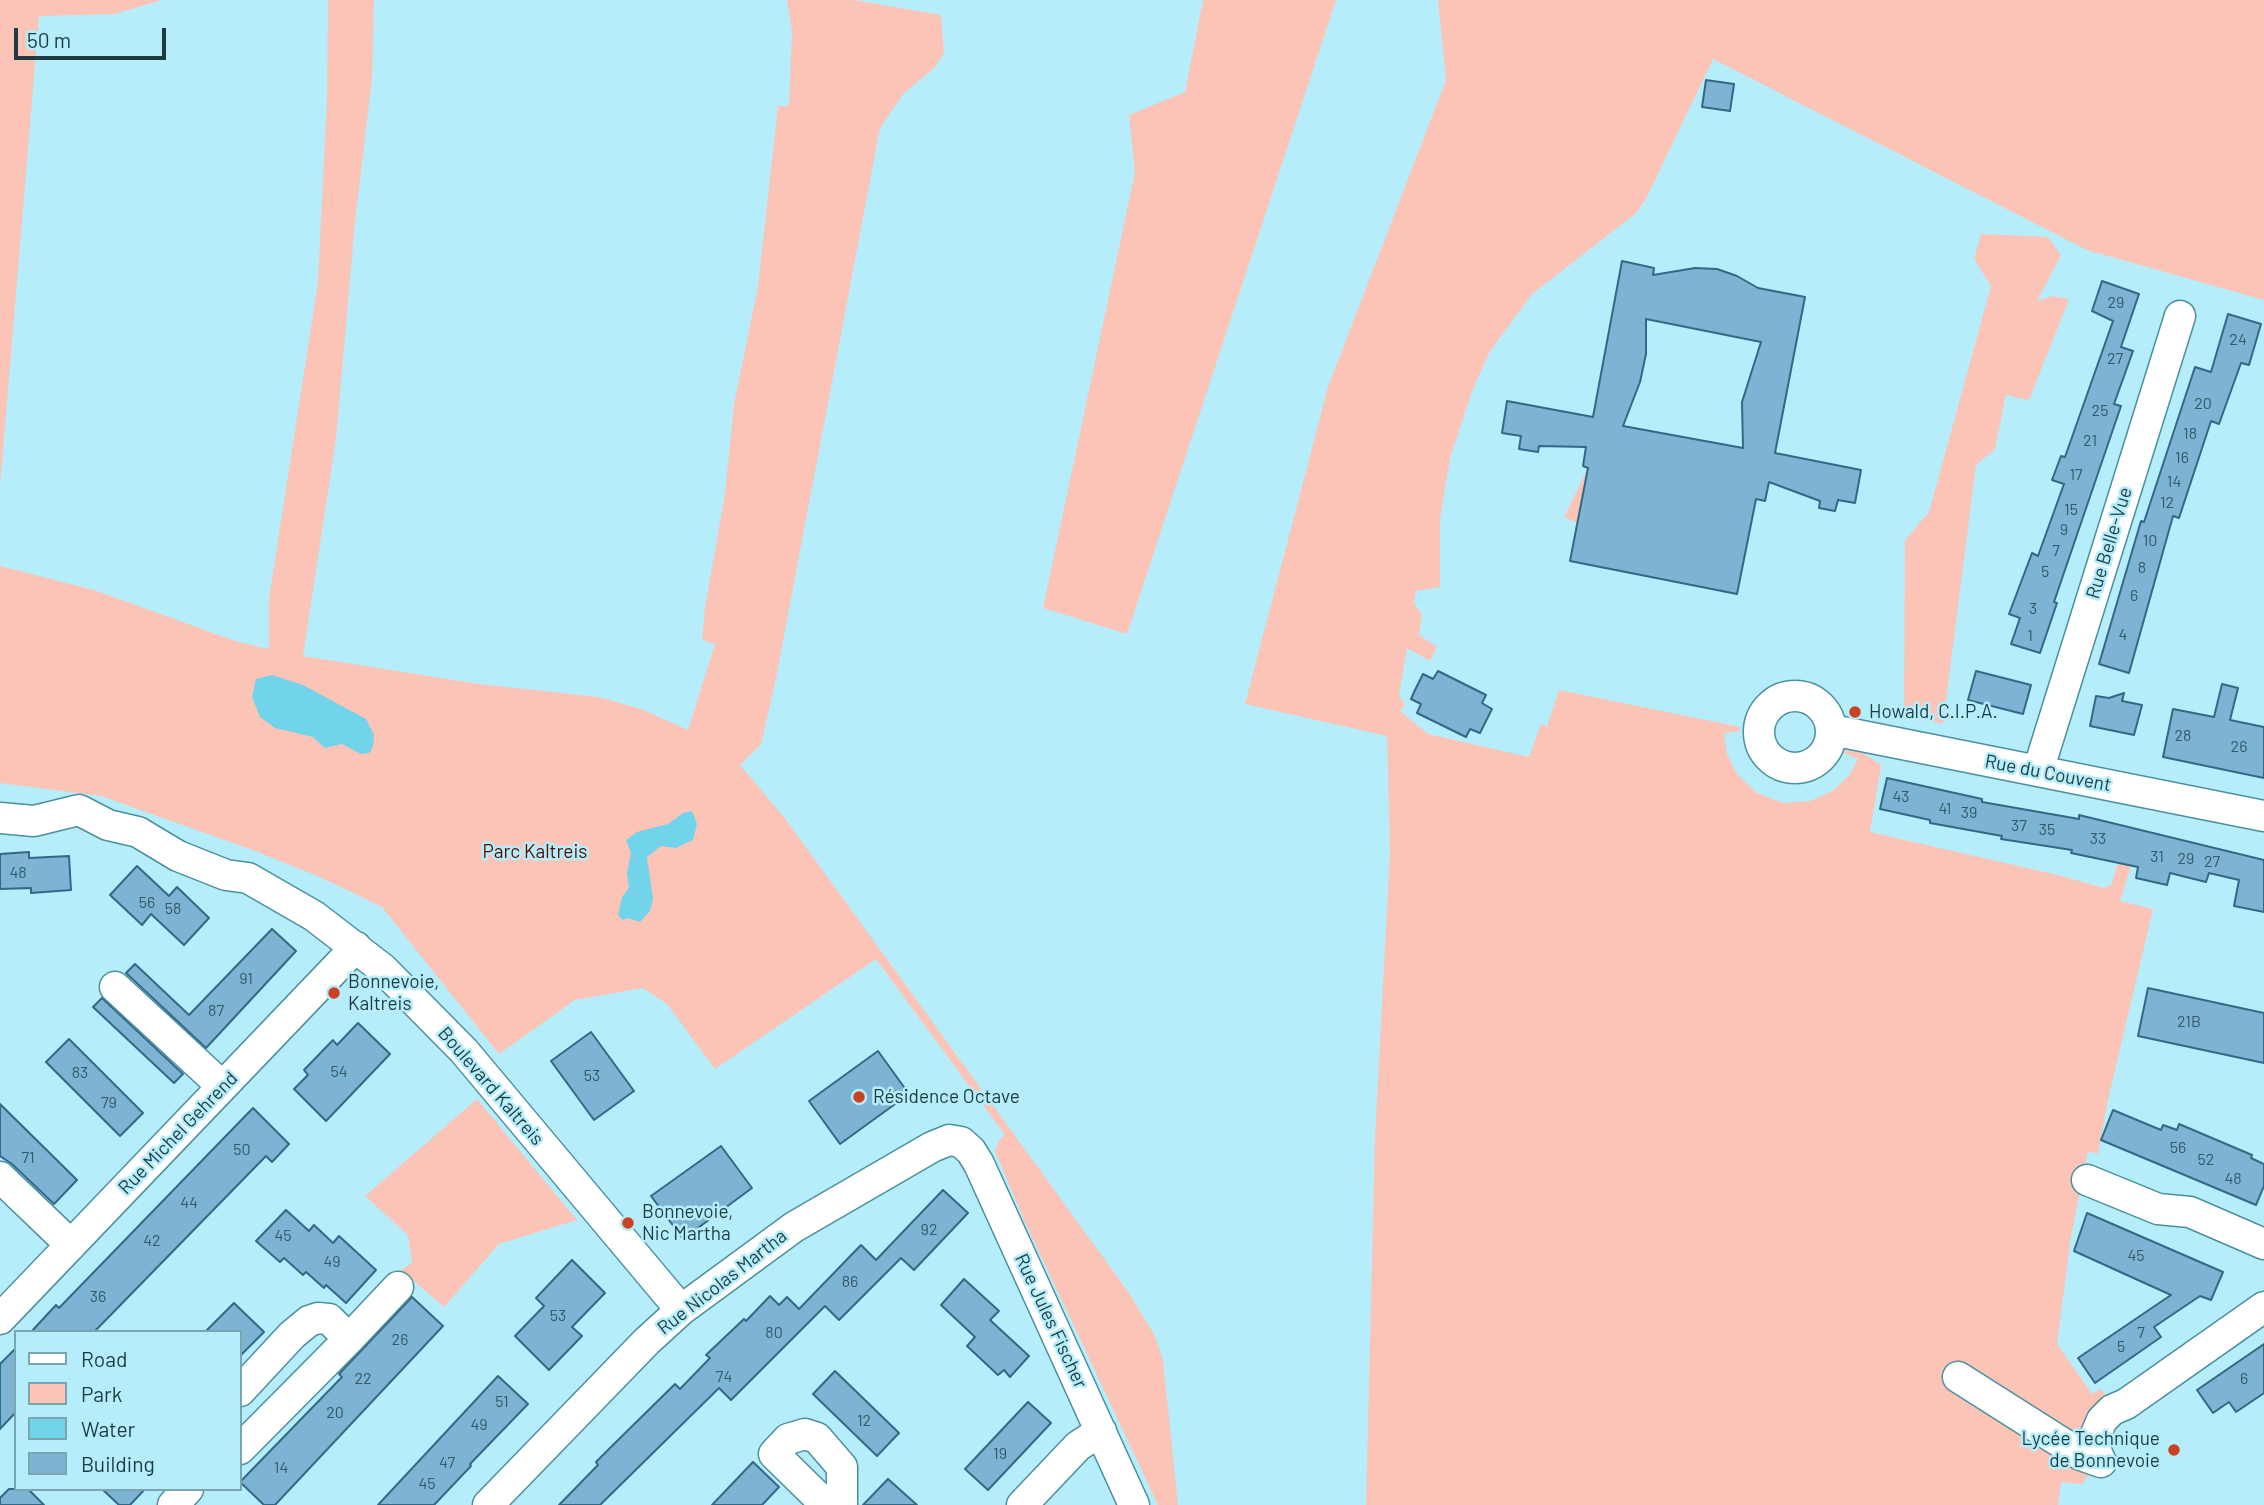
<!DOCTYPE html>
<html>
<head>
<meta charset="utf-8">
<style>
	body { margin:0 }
	#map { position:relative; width:2264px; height:1505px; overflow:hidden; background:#b6edfb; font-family:Barlow,sans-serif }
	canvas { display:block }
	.legend { position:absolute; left:14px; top:1330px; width:228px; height:161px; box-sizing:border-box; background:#b6edfb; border:2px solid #79a6b1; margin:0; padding:9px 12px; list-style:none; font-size:21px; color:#1d3b41 }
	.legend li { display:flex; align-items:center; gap:14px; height:35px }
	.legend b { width:35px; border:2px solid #79a6b1 }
	.scale { position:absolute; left:14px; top:28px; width:152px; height:32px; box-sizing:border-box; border:4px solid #1d3b41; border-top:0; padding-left:9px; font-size:21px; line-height:24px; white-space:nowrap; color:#1d3b41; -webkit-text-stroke:5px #b6edfb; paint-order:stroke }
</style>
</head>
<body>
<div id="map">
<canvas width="2264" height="1505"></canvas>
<ul class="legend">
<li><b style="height:9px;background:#fff"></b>Road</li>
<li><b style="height:19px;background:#fbc4b7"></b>Park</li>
<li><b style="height:19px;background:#71d4eb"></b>Water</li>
<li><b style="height:19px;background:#7db4d4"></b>Building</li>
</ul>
<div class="scale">50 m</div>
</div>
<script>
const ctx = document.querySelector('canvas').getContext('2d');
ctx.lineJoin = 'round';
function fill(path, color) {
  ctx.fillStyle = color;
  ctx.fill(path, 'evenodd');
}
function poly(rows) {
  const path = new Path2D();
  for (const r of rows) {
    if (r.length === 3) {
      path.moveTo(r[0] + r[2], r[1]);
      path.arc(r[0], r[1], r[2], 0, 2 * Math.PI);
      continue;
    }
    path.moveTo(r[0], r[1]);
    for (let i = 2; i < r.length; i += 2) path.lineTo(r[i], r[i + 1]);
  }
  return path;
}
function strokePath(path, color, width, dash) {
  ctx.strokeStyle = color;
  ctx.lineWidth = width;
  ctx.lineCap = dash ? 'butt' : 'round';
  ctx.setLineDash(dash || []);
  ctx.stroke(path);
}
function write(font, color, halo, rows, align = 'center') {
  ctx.font = font + ' Barlow,sans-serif';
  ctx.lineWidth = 5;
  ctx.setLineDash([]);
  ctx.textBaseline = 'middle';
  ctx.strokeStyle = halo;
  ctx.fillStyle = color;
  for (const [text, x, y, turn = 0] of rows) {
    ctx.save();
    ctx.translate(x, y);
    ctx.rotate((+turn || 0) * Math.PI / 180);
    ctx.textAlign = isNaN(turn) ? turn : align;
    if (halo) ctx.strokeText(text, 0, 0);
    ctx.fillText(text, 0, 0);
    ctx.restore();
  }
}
const green = poly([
	[0,0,162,0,115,14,39,16,0,487],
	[328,0,374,0,372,79,355,222,336,439,303,656,479,684,599,697,641,709,688,730,715,644,702,640,705,607,725,494,734,404,758,286,778,106,789,106,792,31,787,0,855,0,941,15,944,53,934,68,904,93,880,128,776,678,761,744,740,765,784,817,1129,1293,1155,1336,1163,1360,1178,1505,1158,1505,1024,1220,995,1151,999,1140,1005,1135,876,959,715,1069,667,1004,643,988,575,1000,499,1054,382,907,320,877,250,849,101,796,0,783,0,566,94,590,238,642,269,649,269,598,318,282,327,97],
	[1203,0,1336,0,1127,634,1043,608,1135,172,1129,115,1185,92],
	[1438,0,2264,0,2264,300,2087,250,1713,59,1646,199,1635,214,1532,294,1490,351,1472,391,1450,458,1440,519,1440,587,1416,591,1414,604,1422,614,1419,635,1437,647,1430,661,1407,648,1399,695,1405,705,1400,711,1428,734,1529,757,1541,724,1547,727,1559,690,1740,727,1740,731,1724,733,1727,754,1737,774,1757,793,1783,803,1810,801,1833,791,1850,774,1858,759,1841,752,1844,750,1863,753,1881,765,1870,832,2062,876,2104,888,2111,885,2120,857,2135,853,2120,901,2153,909,2107,1104,2098,1154,2088,1151,2071,1236,2057,1344,2092,1394,2101,1389,2109,1401,2090,1473,2082,1484,2061,1482,2058,1505,1366,1505,1375,1137,1390,851,1387,736,1245,704,1328,387,1446,80],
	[1981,234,2048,237,2061,255,2037,301,2052,296,2069,299,2029,400,2006,395,1995,449,1976,465,1943,724,1904,716,1905,540,1929,512,1991,286,1974,259],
	[1588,468,1577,523,1564,517],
	[477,1099,577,1220,499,1244,444,1307,401,1270,412,1263,408,1235,365,1196]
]);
const water = poly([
	[272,675,303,685,366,719,374,735,373,747,369,753,361,754,342,744,325,748,313,737,275,728,260,717,252,697,256,679],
	[692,811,697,824,693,840,676,848,661,846,647,857,653,899,650,911,640,922,628,918,623,920,618,915,622,897,629,888,627,873,631,853,626,840,637,832,668,824,683,813]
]);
const building = poly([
	[1706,80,1734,84,1730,111,1702,107,1706,80],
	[1622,261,1654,268,1653,275,1695,268,1717,269,1737,276,1758,288,1805,297,1775,453,1861,470,1855,503,1838,500,1835,511,1819,508,1820,501,1769,482,1765,501,1756,499,1737,594,1570,561,1588,468,1583,466,1586,447,1539,446,1538,452,1519,449,1521,436,1502,433,1507,401,1593,417,1622,261],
	[1646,319,1761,342,1742,402,1743,448,1623,426,1640,382,1646,354,1646,319],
	[2102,281,2139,294,2121,347,2133,351,2114,404,2121,406,2054,602,2057,603,2040,653,2011,644,2020,618,2009,614,2032,553,2038,556,2064,484,2052,480,2061,456,2065,457,2113,321,2092,311,2102,281],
	[2228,314,2261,324,2249,365,2241,363,2219,424,2211,421,2179,518,2173,516,2129,673,2099,664,2141,521,2144,522,2195,367,2211,372,2228,314],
	[1438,671,1486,695,1482,703,1492,709,1480,733,1470,729,1466,737,1417,713,1421,704,1411,699,1415,690,1423,674,1433,679,1438,671],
	[1976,671,2031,685,2023,714,1968,700,1976,671],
	[2222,684,2238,688,2230,720,2264,727,2264,778,2163,757,2173,709,2214,717,2222,684],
	[2124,693,2122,701,2142,705,2134,735,2090,726,2096,696,2109,698,2124,693],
	[1887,778,1982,799,1982,802,2079,819,2079,815,2264,860,2264,912,2234,906,2239,880,2209,873,2206,882,2170,873,2167,885,2136,878,2138,867,2071,853,2072,850,2001,839,2002,836,1930,823,1930,820,1880,809,1887,778],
	[29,852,29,858,69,856,71,890,31,893,31,888,0,889,0,854,29,852],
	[137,866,169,896,177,887,209,918,184,945,151,914,142,925,110,895,137,866],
	[272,929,296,951,206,1048,126,973,135,964,189,1015,272,929],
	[2148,988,2264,1013,2264,1063,2138,1036,2148,988],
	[102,998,183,1074,174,1083,93,1007,102,998],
	[358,1023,390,1054,326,1121,294,1089,308,1075,304,1070,333,1040,337,1045,358,1023],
	[591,1032,634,1091,594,1120,551,1061,591,1032],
	[69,1039,143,1113,120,1136,46,1062,69,1039],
	[878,1051,909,1094,840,1144,809,1101,878,1051],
	[0,1104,77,1180,54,1204,12,1164,0,1156,0,1104],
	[253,1108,289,1144,272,1162,266,1156,94,1332,31,1332,56,1305,59,1308,253,1108],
	[2113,1110,2161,1130,2163,1125,2177,1130,2179,1124,2252,1155,2251,1158,2264,1164,2264,1186,2256,1205,2101,1140,2113,1110],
	[721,1146,752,1188,683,1239,651,1196,721,1146],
	[943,1190,968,1213,914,1270,901,1258,839,1320,825,1306,731,1400,719,1388,600,1505,559,1505,598,1465,596,1462,612,1446,675,1384,680,1389,710,1358,706,1355,744,1319,746,1321,770,1296,779,1305,787,1297,799,1309,861,1245,876,1260,943,1190],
	[286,1210,309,1231,314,1225,333,1243,339,1236,376,1270,346,1303,326,1285,324,1288,306,1272,303,1275,284,1258,280,1262,256,1241,286,1210],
	[2087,1213,2223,1272,2211,1300,2200,1296,2154,1327,2161,1337,2095,1383,2078,1358,2171,1295,2074,1251,2087,1213],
	[572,1260,605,1293,572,1327,582,1336,549,1370,515,1336,544,1306,536,1298,572,1260],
	[964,1279,999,1311,990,1320,1029,1356,1010,1377,1004,1370,998,1375,967,1346,975,1337,941,1305,964,1279],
	[412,1297,443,1326,275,1505,264,1505,240,1482,342,1377,339,1374,412,1297],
	[234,1303,264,1332,240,1356,240,1332,205,1332,234,1303],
	[2264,1344,2264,1393,2236,1412,2229,1402,2213,1413,2197,1390,2264,1344],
	[16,1348,16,1412,0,1429,0,1364,16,1348],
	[835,1371,899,1433,877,1456,813,1394,835,1371],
	[498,1376,528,1404,470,1464,471,1466,434,1505,378,1505,498,1376],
	[1028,1402,1051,1423,988,1490,965,1469,1028,1402],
	[753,1462,779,1487,762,1505,712,1505,753,1462],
	[888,1479,917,1505,863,1505,888,1479],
	[9,1489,28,1489,44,1505,0,1505,0,1498,9,1489],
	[102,1489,145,1489,130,1505,119,1505,102,1489]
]);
const minor = poly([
	[1795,732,36],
	[1832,730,2264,816],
	[2038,771,2180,316],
	[0,818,34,821,79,810,108,825,138,832,178,856,226,875,248,878,314,916,383,969,464,1051,681,1310],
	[115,987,222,1086],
	[0,1177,71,1245],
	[2087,1180,2158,1209,2190,1212,2264,1244],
	[0,1319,356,947],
	[1958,1377,2081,1455,2101,1462],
	[240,1391,292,1335,309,1321,318,1318,329,1319,349,1339,398,1287],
	[240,1449,349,1339],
	[2101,1462,2095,1449,2096,1434,2102,1420,2112,1410,2126,1404,2264,1307],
	[173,1505,188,1489],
	[488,1505,647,1341,681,1310,794,1227,932,1147,949,1140,961,1142,971,1151,979,1164,1134,1505],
	[826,1505,774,1454,788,1439,805,1434,817,1438,842,1467,842,1505],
	[1022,1505,1078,1446,1101,1431]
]);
const markers = [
	[1855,712,7,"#cb4121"],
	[334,993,7,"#cb4121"],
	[859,1097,7,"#cb4121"],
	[628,1223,7,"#cb4121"],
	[2174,1450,7,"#cb4121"]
];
const numberNames = [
	["29",2116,303],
	["24",2238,340],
	["27",2115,359],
	["20",2203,404],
	["25",2100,411],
	["18",2190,434],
	["21",2090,441],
	["16",2182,458],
	["17",2076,475],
	["14",2174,482],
	["12",2167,503],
	["15",2071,510],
	["9",2064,530],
	["10",2150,541],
	["7",2056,551],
	["8",2142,568],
	["5",2045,572],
	["6",2134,596],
	["3",2033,609],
	["4",2123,635],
	["1",2030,636],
	["28",2183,736],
	["26",2239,747],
	["43",1901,797],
	["41",1945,809],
	["39",1969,813],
	["37",2019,826],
	["35",2047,830],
	["33",2098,839],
	["31",2157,857],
	["29",2186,859],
	["27",2212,862],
	["48",18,873],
	["56",147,903],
	["58",173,909],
	["91",246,979],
	["87",216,1011],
	["21B",2189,1022],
	["54",339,1072],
	["83",80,1073],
	["53",592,1076],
	["79",109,1103],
	["56",2178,1148],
	["50",242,1150],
	["71",28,1158],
	["52",2206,1160],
	["48",2233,1179],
	["44",189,1203],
	["92",929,1230],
	["45",283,1236],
	["42",152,1241],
	["45",2136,1256],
	["49",332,1262],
	["86",850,1282],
	["36",98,1297],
	["53",558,1316],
	["80",774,1333],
	["7",2141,1333],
	["26",400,1340],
	["5",2121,1347],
	["74",724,1377],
	["22",363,1379],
	["6",2244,1379],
	["51",502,1402],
	["20",335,1413],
	["12",864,1421],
	["49",479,1425],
	["19",1000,1454],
	["47",447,1463],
	["14",281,1468],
	["45",427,1484]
];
const streetNames = [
	["Rue Belle-Vue",2109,543,-73],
	["Rue du Couvent",2048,773,11],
	["Boulevard Kaltreis",491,1086,49],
	["Rue Michel Gehrend",178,1133,-46],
	["Rue Nicolas Martha",722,1282,-38],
	["Rue Jules Fischer",1051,1321,65]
];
const poiNames = [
	["Howald, C.I.P.A.",1869,712],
	["Bonnevoie,",348,982],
	["Kaltreis",348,1004],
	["Résidence Octave",873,1097],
	["Bonnevoie,",642,1212],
	["Nic Martha",642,1234],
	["Lycée Technique",2160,1439,"right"],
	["de Bonnevoie",2160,1461,"right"]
];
const parkNames = [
	["Parc Kaltreis",535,852]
];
fill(green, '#fbc4b7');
fill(water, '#71d4eb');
fill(building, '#7db4d4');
strokePath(building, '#326986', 2);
strokePath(minor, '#4a909f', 33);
strokePath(minor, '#fff', 30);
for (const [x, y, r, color] of markers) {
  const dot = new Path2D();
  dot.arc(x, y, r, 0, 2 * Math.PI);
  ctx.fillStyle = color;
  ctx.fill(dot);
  strokePath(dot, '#b6edfb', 2.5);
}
write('16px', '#355966', null, numberNames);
write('19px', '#1d3b41', '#b6edfb', streetNames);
write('19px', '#1d3b41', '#b6edfb', poiNames, 'left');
write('19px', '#540f01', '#b6edfb', parkNames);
</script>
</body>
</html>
